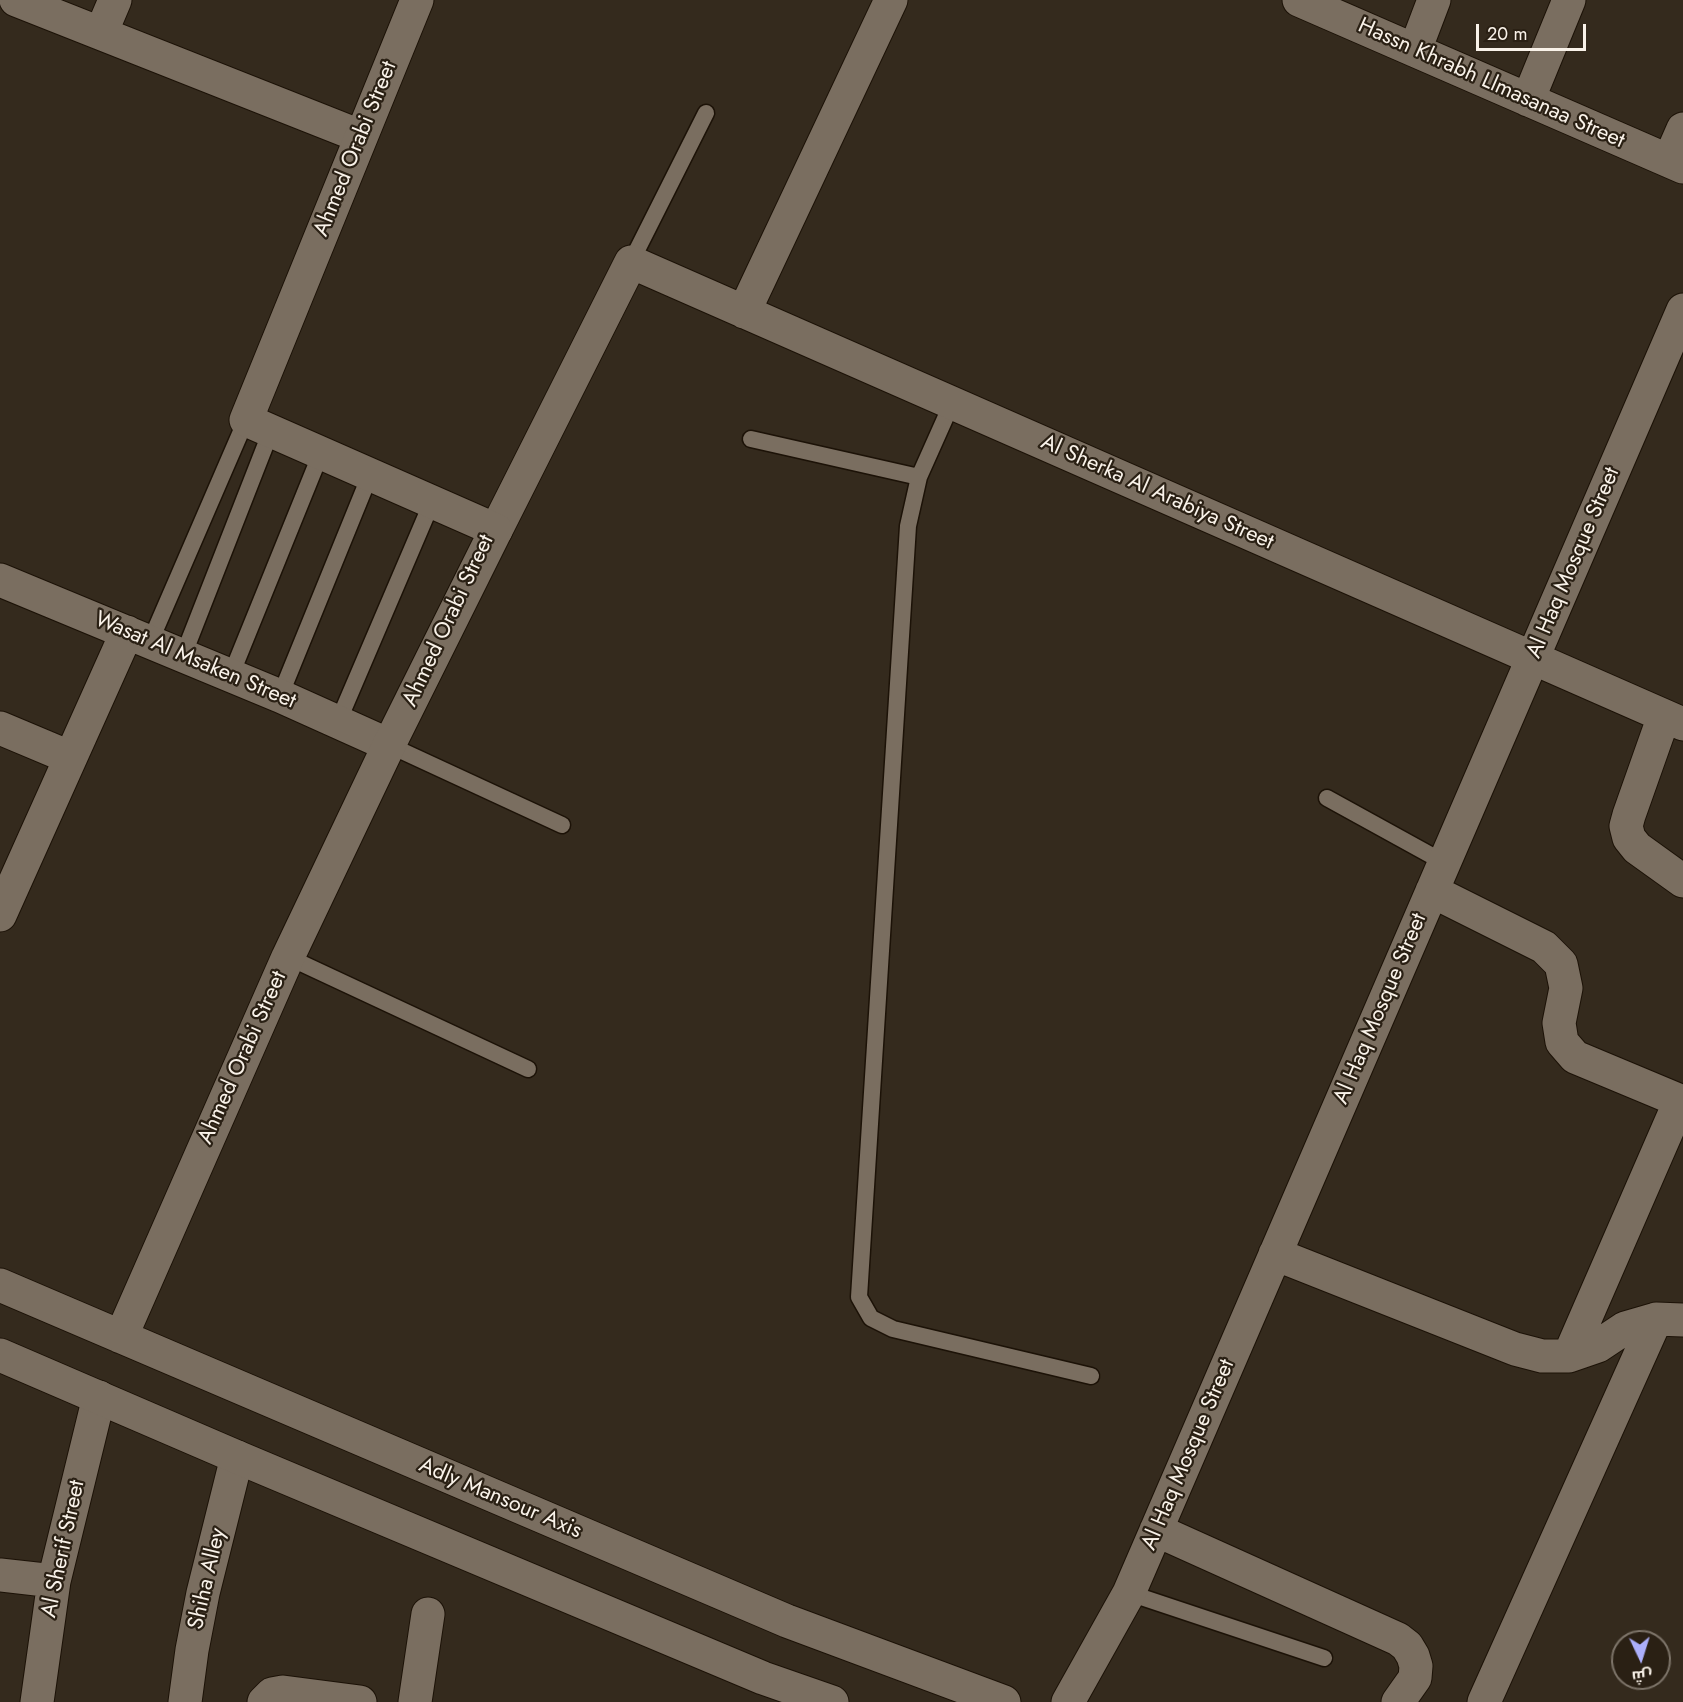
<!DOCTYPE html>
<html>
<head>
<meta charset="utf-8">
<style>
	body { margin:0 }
	#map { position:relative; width:1683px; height:1702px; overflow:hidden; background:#342a1d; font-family:Jost,Cairo,sans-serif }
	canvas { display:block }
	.north { position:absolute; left:1611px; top:1630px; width:60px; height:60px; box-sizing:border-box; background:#2a2014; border:2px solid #7d7469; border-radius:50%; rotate:176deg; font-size:16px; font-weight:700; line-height:24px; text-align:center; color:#f9f2e9 }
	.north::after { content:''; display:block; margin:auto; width:21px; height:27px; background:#acaffb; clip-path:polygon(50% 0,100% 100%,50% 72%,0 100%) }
	.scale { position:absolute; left:1476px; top:24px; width:110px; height:27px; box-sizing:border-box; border:3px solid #f9f2e9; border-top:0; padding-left:8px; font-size:18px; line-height:21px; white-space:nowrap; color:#f9f2e9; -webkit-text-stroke:4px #2a2014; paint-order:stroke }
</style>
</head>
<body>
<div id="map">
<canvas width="1683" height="1702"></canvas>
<div class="north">ش</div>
<div class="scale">20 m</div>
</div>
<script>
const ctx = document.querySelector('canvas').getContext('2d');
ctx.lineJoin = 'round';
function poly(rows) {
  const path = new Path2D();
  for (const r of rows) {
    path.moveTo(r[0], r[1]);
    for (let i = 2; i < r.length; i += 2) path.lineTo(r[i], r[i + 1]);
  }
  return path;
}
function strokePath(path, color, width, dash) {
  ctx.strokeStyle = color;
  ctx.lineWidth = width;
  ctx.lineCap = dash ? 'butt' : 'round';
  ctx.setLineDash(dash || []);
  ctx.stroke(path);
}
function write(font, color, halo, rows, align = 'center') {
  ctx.font = font + ' Jost,sans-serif';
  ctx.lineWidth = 4.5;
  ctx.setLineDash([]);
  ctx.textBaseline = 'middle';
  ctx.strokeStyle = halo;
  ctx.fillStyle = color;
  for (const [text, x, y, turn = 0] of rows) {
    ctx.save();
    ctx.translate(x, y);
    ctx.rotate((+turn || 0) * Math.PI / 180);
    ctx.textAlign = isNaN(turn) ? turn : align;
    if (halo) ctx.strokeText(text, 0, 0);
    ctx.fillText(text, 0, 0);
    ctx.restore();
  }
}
const lane = poly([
	[631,262,706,113],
	[952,403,919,477,908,526,859,1297,871,1318,893,1329,1091,1376],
	[751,439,919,477],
	[150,642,246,420],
	[183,656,271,431],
	[231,675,321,453],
	[280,696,370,475],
	[338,722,432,502],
	[389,745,562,825],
	[1327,798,1445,863],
	[288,957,528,1069],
	[1129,1593,1324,1658]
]);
const street = poly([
	[16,0,360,136],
	[1299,0,1683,167],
	[101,33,115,0],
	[1415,50,1434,0],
	[1528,100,1569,0],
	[1669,161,1683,129],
	[744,312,891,0],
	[496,530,631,262,1683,724],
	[0,580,280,696,389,745],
	[1664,716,1629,815,1626,826,1629,838,1637,848,1683,881],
	[0,728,69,757],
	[1432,891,1544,947,1561,964,1566,988,1559,1023,1562,1042,1575,1057,1683,1102],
	[0,915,127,632],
	[1275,1254,1515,1349,1542,1356,1569,1356,1598,1346,1625,1328,1656,1319,1683,1320],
	[1569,1356,1680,1101],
	[1156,1530,1398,1639,1407,1646,1413,1656,1416,1666,1415,1678,1398,1702],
	[0,1575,54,1581],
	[37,1702,54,1581,99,1397],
	[185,1702,192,1650,203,1593,237,1457],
	[264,1702,272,1694,283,1692,360,1702],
	[415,1702,428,1614],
	[1068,1702,1129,1593,1683,310],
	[1484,1702,1656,1319]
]);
const secondary = poly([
	[0,1285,787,1621,1004,1702],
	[121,1337,288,957,389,745,496,530,246,420,417,0],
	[0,1355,237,1457,763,1678,832,1702]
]);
const streetNames = [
	["Hassn Khrabh Llmasanaa Street",1491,84,24],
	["Ahmed Orabi Street",356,149,-68],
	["Al Sherka Al Arabiya Street",1157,493,24],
	["Al Haq Mosque Street",1574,563,-67],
	["Ahmed Orabi Street",449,621,-65],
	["Wasat Al Msaken Street",195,661,23],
	["Al Haq Mosque Street",1381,1009,-67],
	["Ahmed Orabi Street",243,1058,-66],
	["Al Haq Mosque Street",1189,1455,-67],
	["Adly Mansour Axis",500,1499,23],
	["Al Sherif Street",64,1549,-78],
	["Shiha Alley",208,1579,-77]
];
strokePath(lane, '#1c1207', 19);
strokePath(street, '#1c1207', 35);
strokePath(secondary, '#1c1207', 35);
strokePath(lane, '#7a6e60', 16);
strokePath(street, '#7a6e60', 33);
strokePath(secondary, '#7a6e60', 33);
write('22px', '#f9f2e9', '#2a2014', streetNames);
</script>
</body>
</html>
